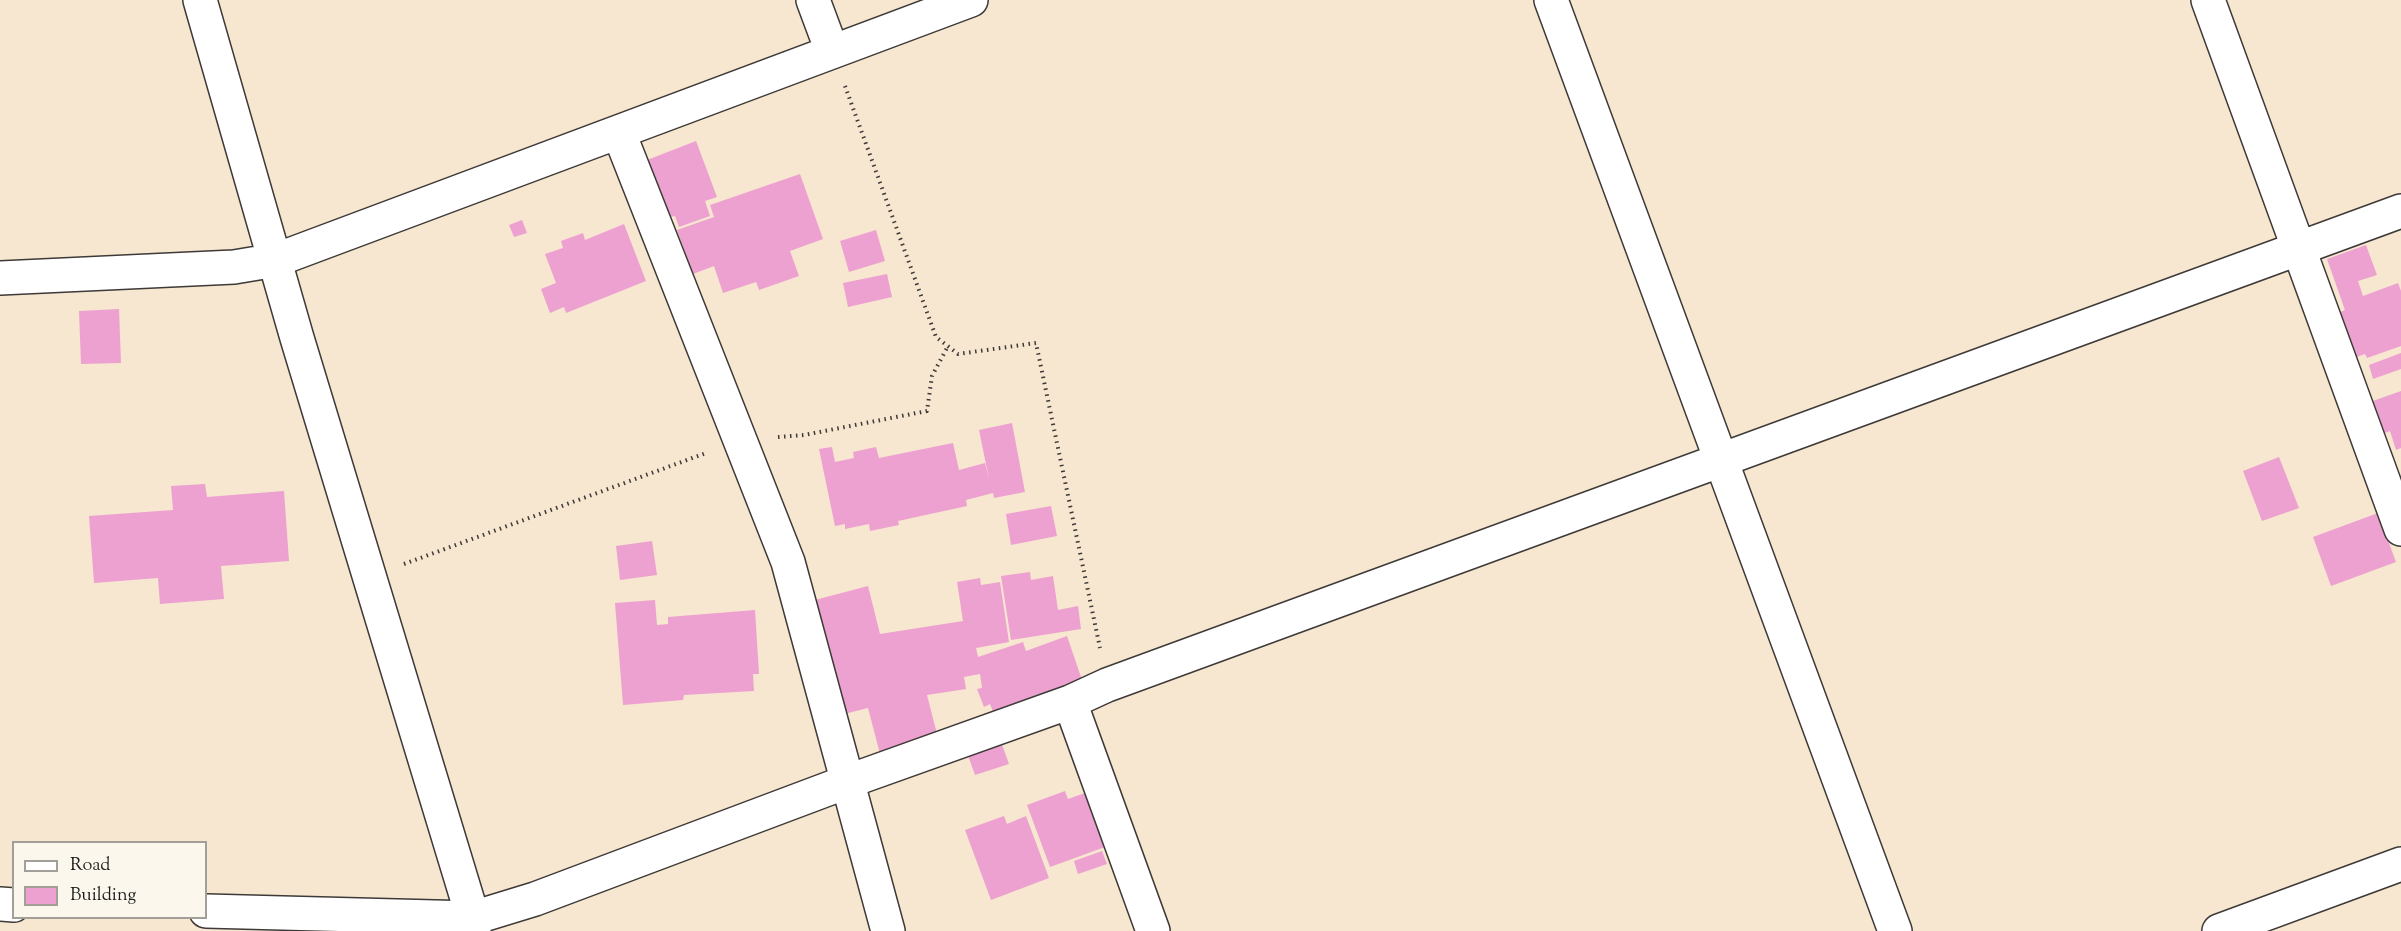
<!DOCTYPE html>
<html>
<head>
<meta charset="utf-8">
<style>
	body { margin:0 }
	#map { position:relative; width:2401px; height:931px; overflow:hidden; background:#f7e6d0; font-family:"Sorts Mill Goudy",serif }
	canvas { display:block }
	.legend { position:absolute; left:12px; top:841px; width:195px; height:78px; box-sizing:border-box; background:#fbf7ec; border:2px solid #a29f99; margin:0; padding:8px 10px; list-style:none; font-size:18px; color:#1c1c1c }
	.legend li { display:flex; align-items:center; gap:12px; height:30px }
	.legend b { width:30px; border:2px solid #a29f99 }
</style>
</head>
<body>
<div id="map">
<canvas width="2401" height="931"></canvas>
<ul class="legend">
<li><b style="height:8px;background:#fff"></b>Road</li>
<li><b style="height:16px;background:#eda1d0"></b>Building</li>
</ul>
</div>
<script>
const ctx = document.querySelector('canvas').getContext('2d');
ctx.lineJoin = 'round';
function fill(path, color) {
  ctx.fillStyle = color;
  ctx.fill(path, 'evenodd');
}
function poly(rows) {
  const path = new Path2D();
  for (const r of rows) {
    path.moveTo(r[0], r[1]);
    for (let i = 2; i < r.length; i += 2) path.lineTo(r[i], r[i + 1]);
  }
  return path;
}
function strokePath(path, color, width, dash) {
  ctx.strokeStyle = color;
  ctx.lineWidth = width;
  ctx.lineCap = dash ? 'butt' : 'round';
  ctx.setLineDash(dash || []);
  ctx.stroke(path);
}
const building = poly([
	[696,141,717,197,705,201,710,216,679,227,675,216,669,217,647,160],
	[800,174,823,239,790,251,799,276,759,290,756,282,723,293,714,266,693,274,677,230,714,217,710,205],
	[522,220,527,233,514,237,509,225],
	[624,224,646,281,566,313,564,307,550,313,541,289,556,283,545,254,563,248,561,241,583,233,585,240],
	[876,230,885,261,849,272,840,241],
	[2366,245,2377,275,2358,281,2363,296,2398,283,2401,291,2401,346,2367,358,2365,354,2354,358,2338,313,2345,310,2327,259],
	[887,274,892,297,848,307,843,283],
	[119,309,121,363,81,364,79,311],
	[2401,353,2401,369,2373,379,2369,365],
	[2401,391,2401,448,2396,450,2390,431,2382,434,2370,402],
	[1012,423,1025,492,994,498,993,493,966,500,967,506,898,521,899,525,870,531,869,524,845,529,845,524,835,526,819,449,832,447,835,462,854,458,853,452,876,447,879,458,953,443,959,470,985,463,989,479,979,430],
	[2279,457,2299,508,2262,521,2243,471],
	[205,484,207,497,284,491,289,561,221,566,224,599,160,604,158,578,94,583,89,516,173,510,171,486],
	[1051,506,1057,536,1011,545,1006,514],
	[2378,513,2396,562,2331,586,2313,537],
	[652,541,657,575,620,580,616,546],
	[1030,572,1031,580,1053,576,1058,610,1078,606,1081,629,1011,640,1001,576],
	[980,578,981,585,1000,582,1009,642,976,648,978,657,1023,642,1026,651,1067,636,1082,680,1041,694,1042,697,994,714,990,704,984,707,977,689,982,688,980,674,964,677,966,689,927,695,937,734,880,754,868,708,844,714,815,600,868,586,880,634,963,621,957,582],
	[655,600,657,625,668,624,668,617,755,610,759,674,753,674,754,691,684,695,683,700,623,705,615,603],
	[1000,739,1009,764,975,775,966,750],
	[1065,791,1068,799,1085,793,1105,847,1050,867,1027,805],
	[1004,816,1007,824,1026,816,1049,878,991,900,965,830],
	[1102,851,1107,864,1078,874,1074,861]
]);
const path = poly([
	[845,86,936,337,958,354,1036,343,1100,648],
	[778,437,804,435,927,411,932,376,948,346],
	[404,564,706,453]
]);
const street = poly([
	[200,0,297,338,473,918,474,931],
	[813,0,832,51],
	[1551,0,1895,931],
	[2208,0,2401,529],
	[619,133,788,562,888,931],
	[0,278,234,267,276,260,971,0],
	[1070,702,1153,931],
	[0,904,14,905],
	[206,911,473,918,535,899,849,781,1070,702,1107,685,2401,211],
	[2219,931,2401,864]
]);
fill(building, '#eda1d0');
strokePath(street, '#3d3a37', 36);
strokePath(path, '#3d3a37', 4, [1.5, 4.5]);
strokePath(street, '#fff', 33);
</script>
</body>
</html>
